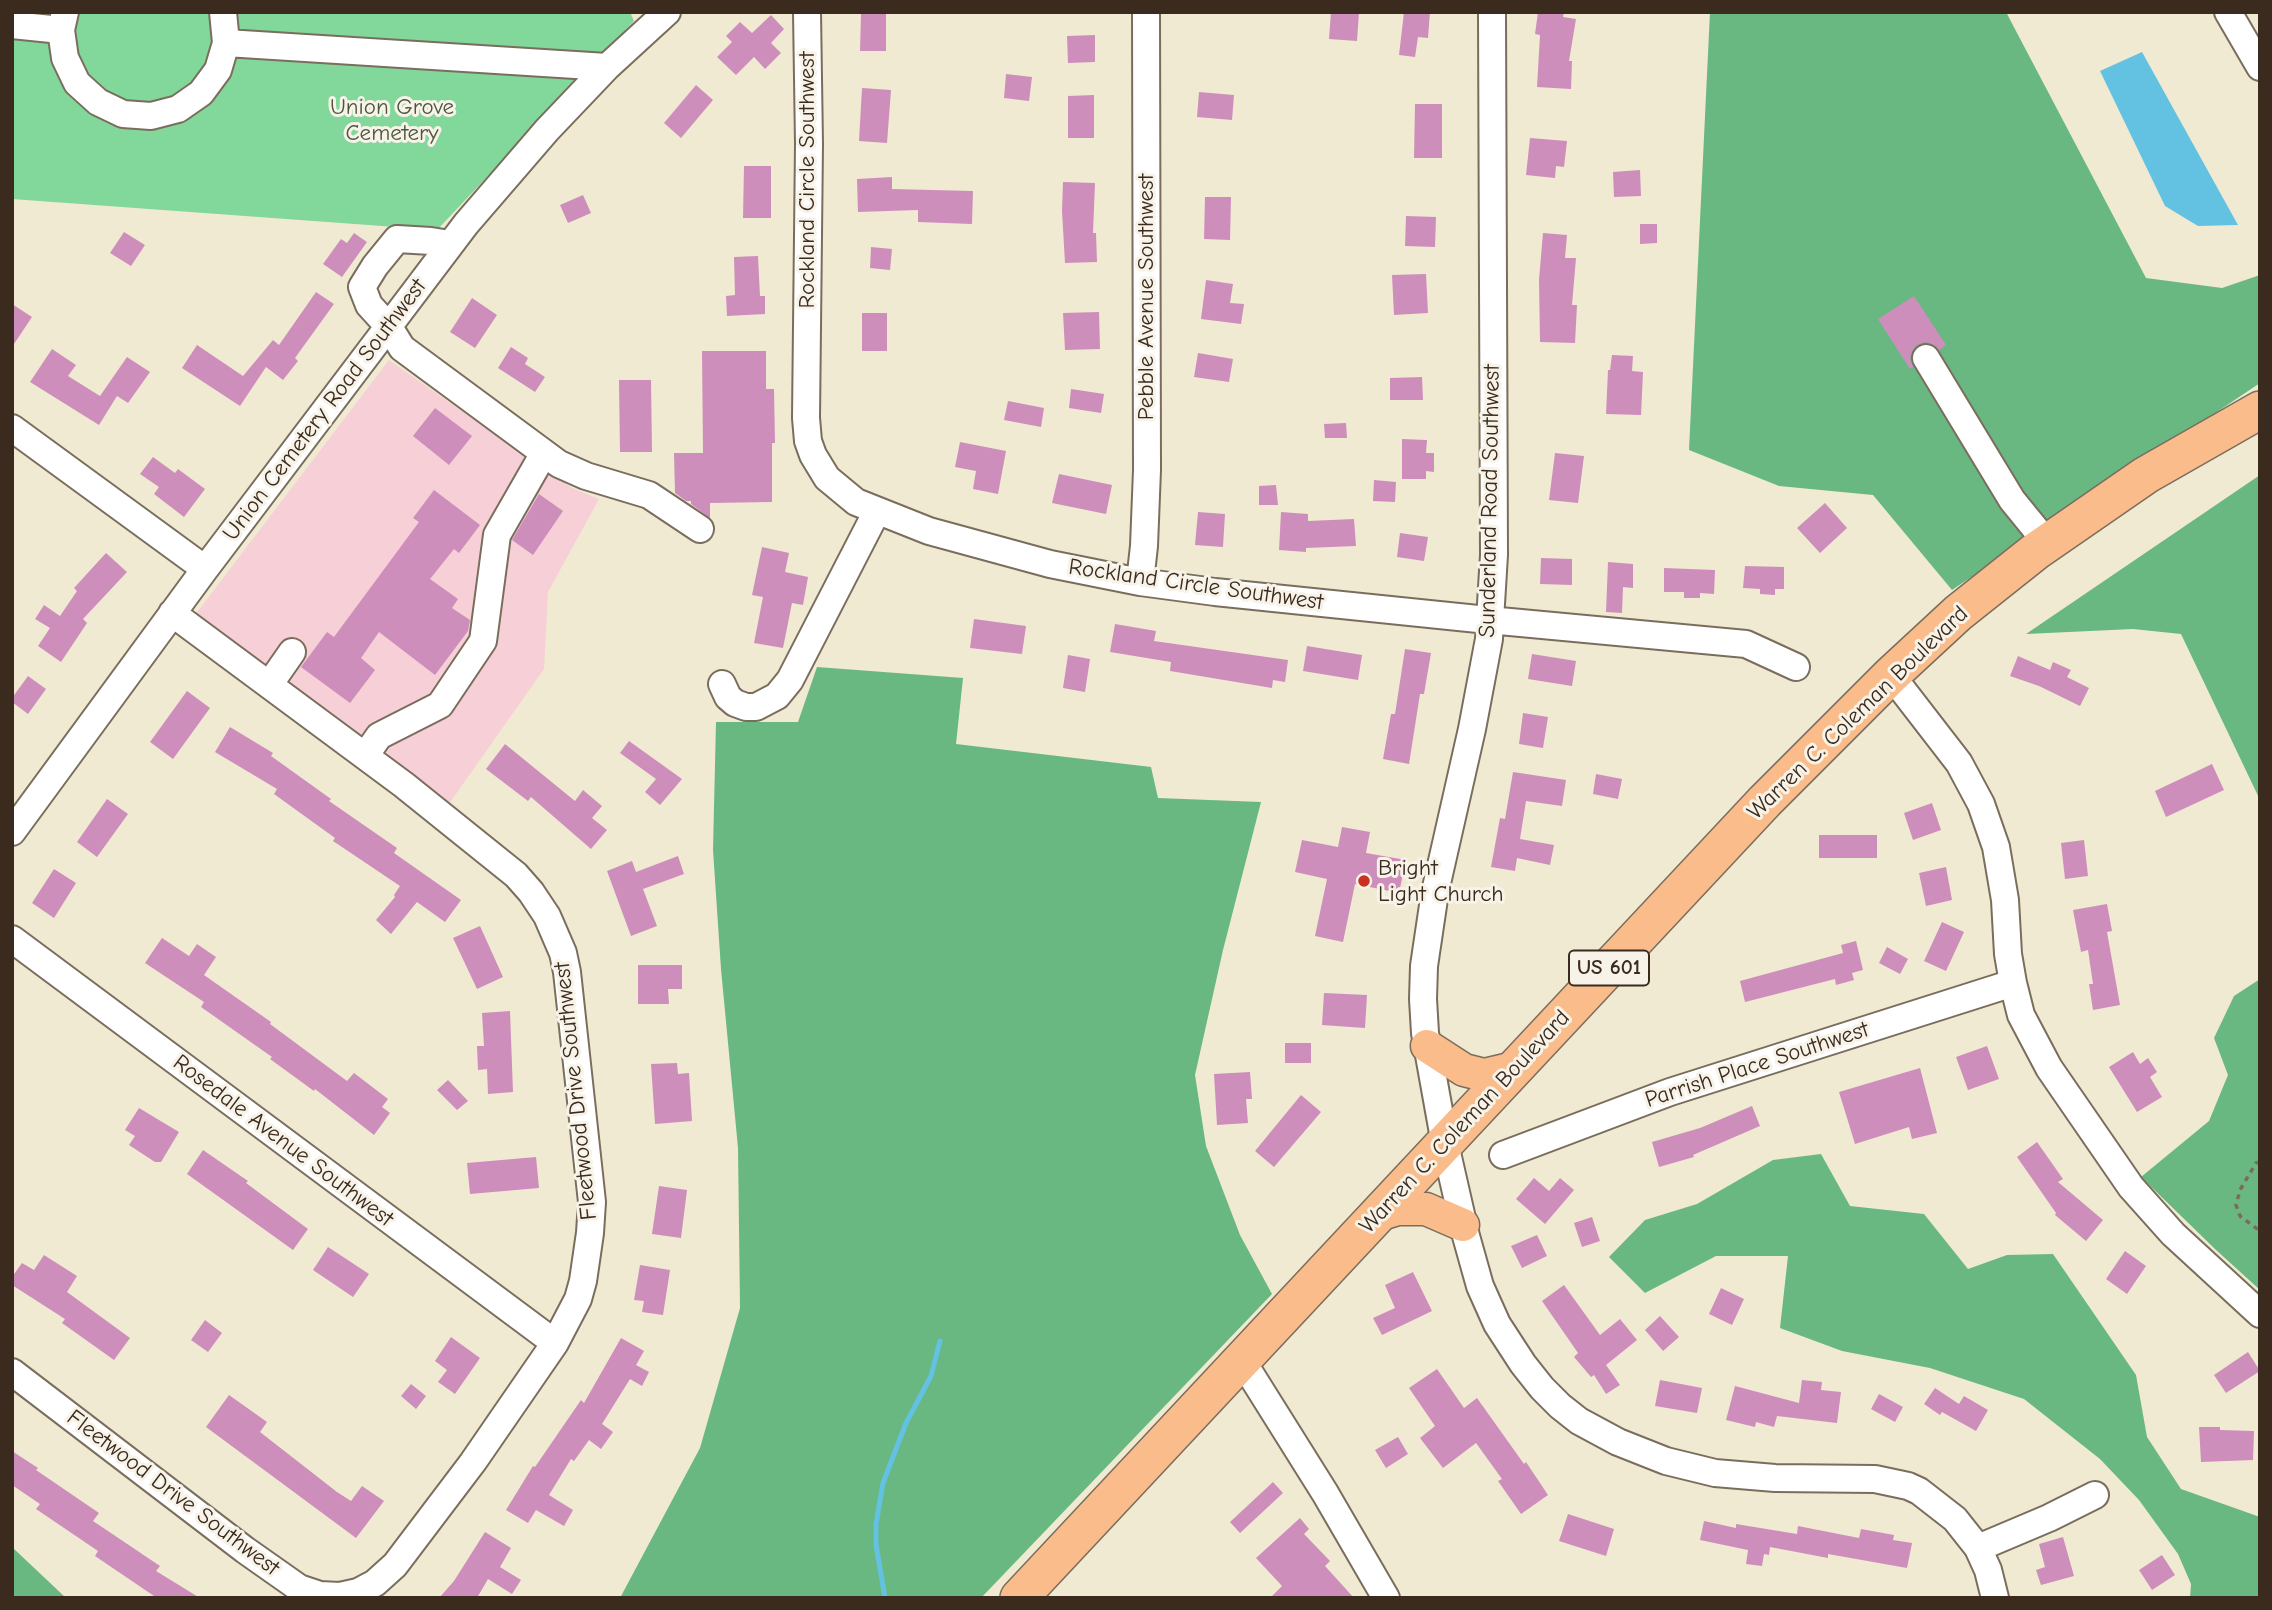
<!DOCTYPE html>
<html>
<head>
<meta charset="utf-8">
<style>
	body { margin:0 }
	#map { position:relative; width:2272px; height:1610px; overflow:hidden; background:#f0ead2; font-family:"Comic Neue",sans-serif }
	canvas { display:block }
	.frame { position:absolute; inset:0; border:14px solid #3b2a1e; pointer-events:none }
</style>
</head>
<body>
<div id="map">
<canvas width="2272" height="1610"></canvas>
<div class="frame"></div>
</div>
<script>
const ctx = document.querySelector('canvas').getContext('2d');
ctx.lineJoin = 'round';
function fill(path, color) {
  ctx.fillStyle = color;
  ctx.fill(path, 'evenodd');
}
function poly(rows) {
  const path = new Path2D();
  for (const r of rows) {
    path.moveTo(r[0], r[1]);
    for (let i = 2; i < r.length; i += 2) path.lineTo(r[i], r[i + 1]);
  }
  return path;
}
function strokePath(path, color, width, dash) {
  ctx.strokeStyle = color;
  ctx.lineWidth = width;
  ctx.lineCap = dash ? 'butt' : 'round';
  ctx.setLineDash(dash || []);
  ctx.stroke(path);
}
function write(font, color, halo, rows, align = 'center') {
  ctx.font = font + ' "Comic Neue",sans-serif';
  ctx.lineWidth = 6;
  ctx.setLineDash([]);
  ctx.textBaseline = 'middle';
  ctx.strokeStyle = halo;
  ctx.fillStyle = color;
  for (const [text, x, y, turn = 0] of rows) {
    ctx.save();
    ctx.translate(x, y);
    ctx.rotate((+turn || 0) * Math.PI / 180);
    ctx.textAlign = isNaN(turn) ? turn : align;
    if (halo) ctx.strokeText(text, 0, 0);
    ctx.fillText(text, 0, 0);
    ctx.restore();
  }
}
const built = poly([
	[389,360,572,488,599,499,548,592,544,669,446,808,195,615]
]);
const green = poly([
	[12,12,630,12,634,21,437,230,12,199]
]);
const forest = poly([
	[1710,12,2006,12,2146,278,2222,288,2260,275,2260,383,1952,590,1873,495,1779,486,1689,450],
	[2260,475,2260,800,2181,634,2133,629,2026,634],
	[817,667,963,678,956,744,1151,767,1158,798,1261,802,1223,950,1195,1075,1206,1146,1240,1235,1272,1294,981,1598,620,1598,700,1448,740,1308,738,1148,721,969,713,850,716,722,798,722],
	[2260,979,2260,1290,2215,1249,2141,1177,2209,1121,2228,1075,2214,1038,2234,996],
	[1821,1154,1850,1206,1924,1214,1968,1269,2007,1255,2053,1254,2136,1375,2147,1437,2181,1489,2260,1517,2260,1598,2190,1598,2191,1584,2178,1554,2139,1500,2100,1459,2024,1399,1930,1368,1842,1351,1780,1328,1788,1256,1716,1256,1645,1293,1609,1257,1645,1220,1697,1204,1773,1160],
	[12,1547,66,1598,12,1598]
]);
const water = poly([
	[2142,52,2238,225,2198,226,2165,206,2100,71]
]);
const stream = poly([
	[885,1598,876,1545,876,1524,883,1483,906,1423,931,1376,940,1341]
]);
const building = poly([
	[1331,12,1359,12,1357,41,1329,39],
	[1404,12,1430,12,1428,38,1418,37,1415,57,1399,55],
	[1538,12,1564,12,1563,17,1576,19,1569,61,1572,61,1571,89,1537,87,1540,35,1535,34],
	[861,14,886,14,886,51,860,51],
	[771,15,784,29,771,43,781,53,765,69,754,57,736,75,717,57,732,42,726,36,740,22,752,33],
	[1095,35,1095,62,1068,63,1067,36],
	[1006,74,1032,77,1029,101,1004,98],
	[696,85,713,100,681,138,664,123],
	[862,88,891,90,887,143,859,141],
	[1199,92,1234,95,1232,120,1197,117],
	[1094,95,1094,138,1068,138,1068,96],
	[1415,104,1442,104,1442,158,1414,158],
	[1530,138,1567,141,1564,167,1556,166,1555,178,1526,175],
	[744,166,771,166,771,218,743,218],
	[1640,170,1641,196,1614,197,1613,172],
	[892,177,892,189,973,191,972,224,918,222,918,210,858,212,857,179],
	[1063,182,1095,183,1093,233,1096,233,1097,262,1065,263,1062,211],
	[583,195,591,213,568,223,560,205],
	[1205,197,1231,197,1230,240,1204,239],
	[1406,216,1436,217,1435,247,1405,246],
	[1640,224,1657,224,1657,243,1640,244],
	[124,232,145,245,131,266,110,253],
	[354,233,367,242,342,277,323,264,341,239,347,243],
	[1543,233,1567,235,1565,258,1576,258,1572,305,1577,305,1575,343,1540,342,1539,280],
	[871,247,892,249,890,270,870,268],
	[758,256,760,296,765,296,765,314,727,316,726,296,735,295,734,257],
	[1426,274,1428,313,1394,315,1392,275],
	[1206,280,1233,284,1230,303,1244,304,1241,324,1201,319],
	[316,292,334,304,295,358,298,361,283,380,266,367,240,406,182,368,197,345,243,376,273,340,279,345],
	[1914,296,1946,345,1939,350,1934,345,1926,342,1917,345,1912,351,1910,359,1913,367,1910,369,1878,319],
	[472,298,497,315,475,348,450,332],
	[12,304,32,317,12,347],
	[1099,312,1100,349,1065,350,1063,313],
	[862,313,887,313,887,351,862,351],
	[511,347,528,358,525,364,545,377,535,392,498,368],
	[52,349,76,365,68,376,100,396,127,357,150,372,128,403,117,396,99,425,30,382],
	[702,351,766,351,766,389,774,389,775,443,772,443,772,502,710,503,710,518,691,504,691,501,686,501,675,493,674,453,703,453],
	[1198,353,1233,359,1229,382,1194,377],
	[1612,355,1633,356,1632,371,1643,372,1641,415,1606,414,1608,370,1610,370],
	[1422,377,1423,400,1390,400,1390,378],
	[619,380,651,380,652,452,620,452],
	[1071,389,1104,394,1101,413,1069,408],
	[1008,401,1044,408,1041,427,1004,420],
	[435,408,472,436,449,465,413,436],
	[1346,423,1347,438,1325,438,1324,424],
	[1402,439,1427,440,1426,453,1434,453,1434,472,1426,471,1426,479,1402,479],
	[960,442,1006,451,998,494,973,489,976,471,955,467],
	[1555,453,1584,456,1578,503,1549,500],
	[153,457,175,473,178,469,205,489,184,517,154,494,159,487,140,474],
	[1059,474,1112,485,1106,514,1052,503],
	[1374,480,1396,482,1395,502,1373,501],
	[1276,485,1278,505,1259,505,1259,486],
	[434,490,480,525,459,553,454,549,430,579,458,599,452,608,470,620,468,631,435,675,379,632,361,658,375,670,350,703,301,667,327,632,334,637,419,522,413,518],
	[539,494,563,511,533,555,512,540],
	[1825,503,1847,528,1820,553,1797,528],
	[1198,512,1225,514,1223,547,1195,545],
	[1281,512,1308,514,1308,521,1354,519,1356,546,1306,548,1306,552,1279,550],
	[1400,533,1428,537,1424,561,1397,557],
	[762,547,789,553,785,572,808,577,803,605,792,603,783,648,754,643,763,597,752,595],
	[106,553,127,572,83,619,87,623,61,662,38,646,50,628,35,619,44,605,60,616,77,591,74,588],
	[1541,558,1572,559,1572,585,1540,584],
	[1608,562,1633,564,1633,588,1623,587,1622,613,1606,612],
	[1745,566,1784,567,1784,589,1775,589,1775,595,1760,594,1760,589,1743,588],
	[1664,568,1715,570,1714,594,1700,593,1700,598,1684,598,1684,592,1664,592],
	[974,619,1026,626,1022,654,970,648],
	[1115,624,1156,631,1154,641,1288,660,1285,682,1273,680,1272,688,1170,671,1171,662,1110,652],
	[1307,646,1362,655,1358,680,1303,671],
	[1405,649,1431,653,1424,694,1420,694,1409,764,1383,759,1391,714,1395,714],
	[1532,654,1576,661,1572,686,1528,679],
	[1068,655,1090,659,1085,692,1063,688],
	[2018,656,2050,670,2053,662,2071,670,2067,677,2089,688,2080,706,2039,686,2010,676],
	[28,676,46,689,28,714,12,702,12,698],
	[187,691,210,708,173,759,150,742],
	[1523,713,1548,717,1543,748,1519,744],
	[230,727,273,753,271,756,331,799,329,801,397,848,394,853,461,900,445,922,417,902,391,934,376,920,395,897,394,895,400,886,333,841,335,838,274,794,277,789,215,752],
	[629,741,682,779,660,805,645,792,656,779,620,753],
	[505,744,575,801,583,790,602,806,592,818,607,830,591,849,531,797,528,801,486,769],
	[2212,764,2224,790,2166,817,2155,791],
	[1513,772,1566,780,1562,806,1526,801,1520,839,1554,845,1550,865,1517,858,1515,871,1491,867,1500,818,1505,819],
	[1596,774,1622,779,1618,799,1593,794],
	[107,799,128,814,97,857,77,842],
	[1932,803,1941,830,1913,840,1904,813],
	[1342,827,1370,832,1366,853,1406,860,1399,893,1355,884,1343,942,1315,936,1327,879,1295,872,1302,840,1338,847],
	[1819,835,1877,835,1877,858,1819,858],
	[2084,840,2088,876,2065,879,2061,843],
	[678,856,684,874,643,889,657,926,631,936,607,871,632,861,636,872],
	[1946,867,1952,900,1926,906,1919,873],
	[54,869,76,883,54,918,32,903],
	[2107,904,2112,931,2107,932,2120,1005,2093,1010,2089,984,2093,984,2088,950,2081,952,2073,910],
	[1942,922,1964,932,1946,971,1924,961],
	[480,926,503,977,477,989,453,938],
	[162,938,189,956,197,944,216,957,204,975,271,1022,270,1024,347,1081,354,1073,388,1099,382,1107,390,1113,374,1135,315,1089,314,1091,270,1059,272,1057,201,1007,204,1002,145,963],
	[1856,941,1863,970,1852,973,1854,980,1836,985,1835,979,1745,1002,1740,981,1843,953,1841,945],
	[1887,947,1908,959,1900,974,1879,963],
	[638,965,682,965,682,989,668,989,669,1004,638,1004],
	[1324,993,1367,995,1365,1028,1322,1025],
	[510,1011,513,1092,488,1094,487,1069,478,1070,477,1046,484,1046,482,1013],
	[1285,1043,1311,1043,1311,1063,1285,1063],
	[1987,1046,1999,1079,1968,1090,1956,1057],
	[2133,1052,2140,1064,2148,1058,2157,1072,2150,1077,2162,1097,2137,1112,2109,1067],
	[677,1063,678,1074,689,1073,692,1121,655,1124,651,1064],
	[1920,1068,1937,1133,1912,1139,1909,1127,1855,1144,1839,1092],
	[1250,1072,1252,1099,1246,1099,1248,1123,1217,1125,1214,1074],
	[448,1080,468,1101,457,1110,437,1090],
	[1301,1095,1321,1112,1274,1167,1255,1151],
	[1752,1106,1760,1126,1693,1155,1694,1157,1659,1167,1652,1142,1700,1128],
	[139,1108,179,1132,161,1162,155,1162,129,1145,135,1136,125,1130],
	[2037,1142,2063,1179,2058,1182,2103,1220,2086,1241,2055,1215,2056,1213,2017,1157],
	[203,1150,248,1181,246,1183,308,1229,293,1250,187,1174],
	[536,1157,539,1188,470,1194,467,1163],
	[1534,1178,1549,1191,1560,1178,1574,1190,1545,1224,1516,1199],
	[659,1186,687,1190,681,1238,652,1234],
	[1592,1217,1600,1241,1582,1247,1574,1223],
	[1537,1235,1547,1256,1522,1268,1511,1246],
	[328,1247,369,1274,353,1297,313,1270],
	[2125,1251,2146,1266,2127,1294,2106,1279],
	[44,1255,77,1276,67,1292,130,1338,114,1360,62,1323,65,1319,12,1285,12,1277,22,1263,34,1270],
	[640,1265,670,1270,663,1315,642,1312,644,1301,634,1300],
	[1413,1272,1432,1311,1382,1335,1373,1318,1395,1308,1385,1285],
	[1564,1285,1600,1335,1620,1319,1637,1340,1606,1365,1620,1385,1606,1394,1594,1375,1591,1377,1574,1357,1578,1353,1542,1301],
	[1721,1288,1744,1299,1732,1325,1709,1314],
	[1660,1316,1679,1337,1663,1351,1645,1330],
	[205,1320,222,1333,208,1352,191,1340],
	[451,1337,480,1358,455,1394,438,1382,447,1370,435,1361],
	[621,1338,644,1351,636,1365,649,1372,642,1386,630,1379,602,1424,613,1432,601,1449,589,1440,574,1461,571,1459,549,1495,573,1510,564,1526,536,1510,528,1523,506,1510,533,1466,535,1467,581,1400,584,1403],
	[2248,1352,2260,1371,2226,1393,2214,1375],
	[1437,1369,1464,1408,1477,1398,1524,1464,1526,1462,1548,1495,1521,1514,1498,1481,1502,1479,1476,1443,1443,1468,1420,1438,1435,1426,1409,1388],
	[1660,1380,1702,1388,1697,1413,1655,1406],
	[1802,1380,1822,1382,1821,1390,1841,1392,1837,1423,1777,1416,1774,1427,1756,1422,1755,1427,1726,1420,1735,1386,1799,1403],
	[411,1384,426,1396,416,1409,401,1396],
	[1935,1388,1959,1404,1964,1396,1988,1410,1976,1431,1942,1412,1940,1415,1924,1404],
	[1879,1394,1903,1407,1895,1422,1871,1409],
	[229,1395,267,1422,260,1432,337,1492,351,1501,362,1486,384,1501,356,1538,206,1427],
	[2199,1427,2220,1427,2220,1430,2254,1431,2253,1460,2201,1462],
	[1398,1437,1408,1454,1386,1468,1375,1450],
	[12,1451,38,1468,36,1470,99,1513,93,1521,160,1566,156,1571,200,1598,157,1598,95,1556,98,1551,36,1509,40,1504,12,1485],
	[1273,1482,1283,1493,1240,1533,1230,1522],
	[1568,1514,1614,1529,1606,1556,1559,1541],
	[1300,1518,1309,1529,1304,1534,1330,1561,1325,1566,1354,1598,1270,1598,1282,1586,1256,1558],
	[1704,1521,1736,1528,1736,1524,1797,1534,1798,1526,1859,1538,1861,1529,1894,1535,1893,1540,1912,1543,1907,1568,1828,1554,1828,1558,1770,1547,1769,1555,1764,1554,1762,1566,1746,1564,1748,1550,1700,1540],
	[485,1532,511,1548,500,1567,521,1580,512,1594,488,1579,477,1598,439,1598,454,1581],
	[2063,1537,2074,1576,2041,1585,2036,1570,2045,1567,2039,1544],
	[2162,1555,2175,1575,2152,1590,2139,1570]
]);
const path = poly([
	[2260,1162,2256,1163,2240,1190,2236,1205,2240,1216,2260,1231]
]);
const minor = poly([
	[65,12,61,30,65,58,77,83,98,102,123,114,151,116,178,109,201,93,218,70,226,43,223,12],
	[807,12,809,144,806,418,808,441,813,455,827,478,856,502,929,531,1050,564,1140,582,1215,592,1478,619,1746,644,1796,667],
	[1492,12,1494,555,1490,620,1489,639,1472,729,1435,892,1424,966,1423,999,1425,1033,1445,1144,1466,1236,1480,1286,1497,1324,1523,1364,1542,1388,1560,1406,1579,1421,1618,1442,1666,1461,1715,1473,1775,1478,1875,1479,1908,1486,1919,1491,1955,1519,1978,1548,1988,1570,1995,1598],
	[2228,12,2260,67],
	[12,25,61,30],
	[226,43,607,67],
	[450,244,431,241,397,239,375,266,362,287,369,305,389,327,402,348,559,464,586,476,649,495,700,529],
	[1926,358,2012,500,2047,543],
	[12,428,205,569],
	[1140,582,1144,546,1147,470,1146,12],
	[1891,675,1959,763,1981,804,1996,847,2005,900,2008,954,2013,983,2021,1015,2049,1068,2131,1187,2173,1234,2260,1314],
	[722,684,728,697,735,703,746,707,756,707,777,696,790,680,877,511],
	[269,685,292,652],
	[365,756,379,736,440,705,483,641,497,535,544,453],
	[12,832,205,569,466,224,547,130,607,67,667,12],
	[12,939,555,1343],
	[1503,1155,1670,1092,2013,983],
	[1241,1359,1325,1493,1386,1598],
	[12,1372,245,1550,299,1588,320,1595,340,1596,358,1592,375,1583,395,1565,473,1462,555,1343,578,1299,583,1281,590,1233,592,1202,567,972,563,953,547,916,531,892,516,875,404,785,172,613],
	[1978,1548,2049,1518,2095,1495]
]);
const major = poly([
	[1427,1046,1464,1070,1484,1075,1518,1067],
	[1378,1215,1398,1209,1426,1209,1463,1225]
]);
const highway = poly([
	[1019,1598,1765,801,1891,675,1958,613,2036,551,2146,475,2260,410]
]);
const markers = [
	[1364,881,7,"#c8321e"]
];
const shields = [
	[1609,968,80]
];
const shieldNames = [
	["US 601",1609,968]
];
const parkNames = [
	["Union Grove",392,107],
	["Cemetery",392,133]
];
const streetNames = [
	["Rockland Circle Southwest",807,180,-90],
	["Pebble Avenue Southwest",1146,297,-90],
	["Union Cemetery Road Southwest",325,410,-53],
	["Sunderland Road Southwest",1490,501,-89],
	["Rockland Circle Southwest",1196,585,8],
	["Warren C. Coleman Boulevard",1858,713,-44],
	["Parrish Place Southwest",1757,1065,-18],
	["Fleetwood Drive Southwest",576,1091,-96],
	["Warren C. Coleman Boulevard",1465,1122,-47],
	["Rosedale Avenue Southwest",283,1141,37],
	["Fleetwood Drive Southwest",173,1493,37]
];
const poiNames = [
	["Bright",1378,868],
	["Light Church",1378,894]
];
fill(built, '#f6cfd7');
fill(green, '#82d79a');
fill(forest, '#69b882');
fill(water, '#63c2e1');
strokePath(stream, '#63c2e1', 5);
fill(building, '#ce8ebc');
strokePath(minor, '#7a6d5d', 30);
strokePath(major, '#7a6d5d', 35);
strokePath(highway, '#7a6d5d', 40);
strokePath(path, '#7a6d5d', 3.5, [5, 5]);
strokePath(minor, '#fff', 26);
strokePath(major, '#f9bc8a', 32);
strokePath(highway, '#f9bc8a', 37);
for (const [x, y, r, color] of markers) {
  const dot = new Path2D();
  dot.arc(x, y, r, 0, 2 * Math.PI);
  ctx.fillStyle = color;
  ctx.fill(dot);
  strokePath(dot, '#f7f3e8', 2.5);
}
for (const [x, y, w] of shields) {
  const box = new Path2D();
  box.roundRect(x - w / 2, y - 17.5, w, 35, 5);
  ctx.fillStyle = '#f7f3e8';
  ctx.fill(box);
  strokePath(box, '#3b2a1e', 2);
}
write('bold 21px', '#3b2a1e', null, shieldNames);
write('23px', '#4d553d', '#f7f3e8', parkNames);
write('23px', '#3b2a1e', '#f7f3e8', streetNames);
write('23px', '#3b2a1e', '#f7f3e8', poiNames, 'left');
</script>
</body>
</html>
